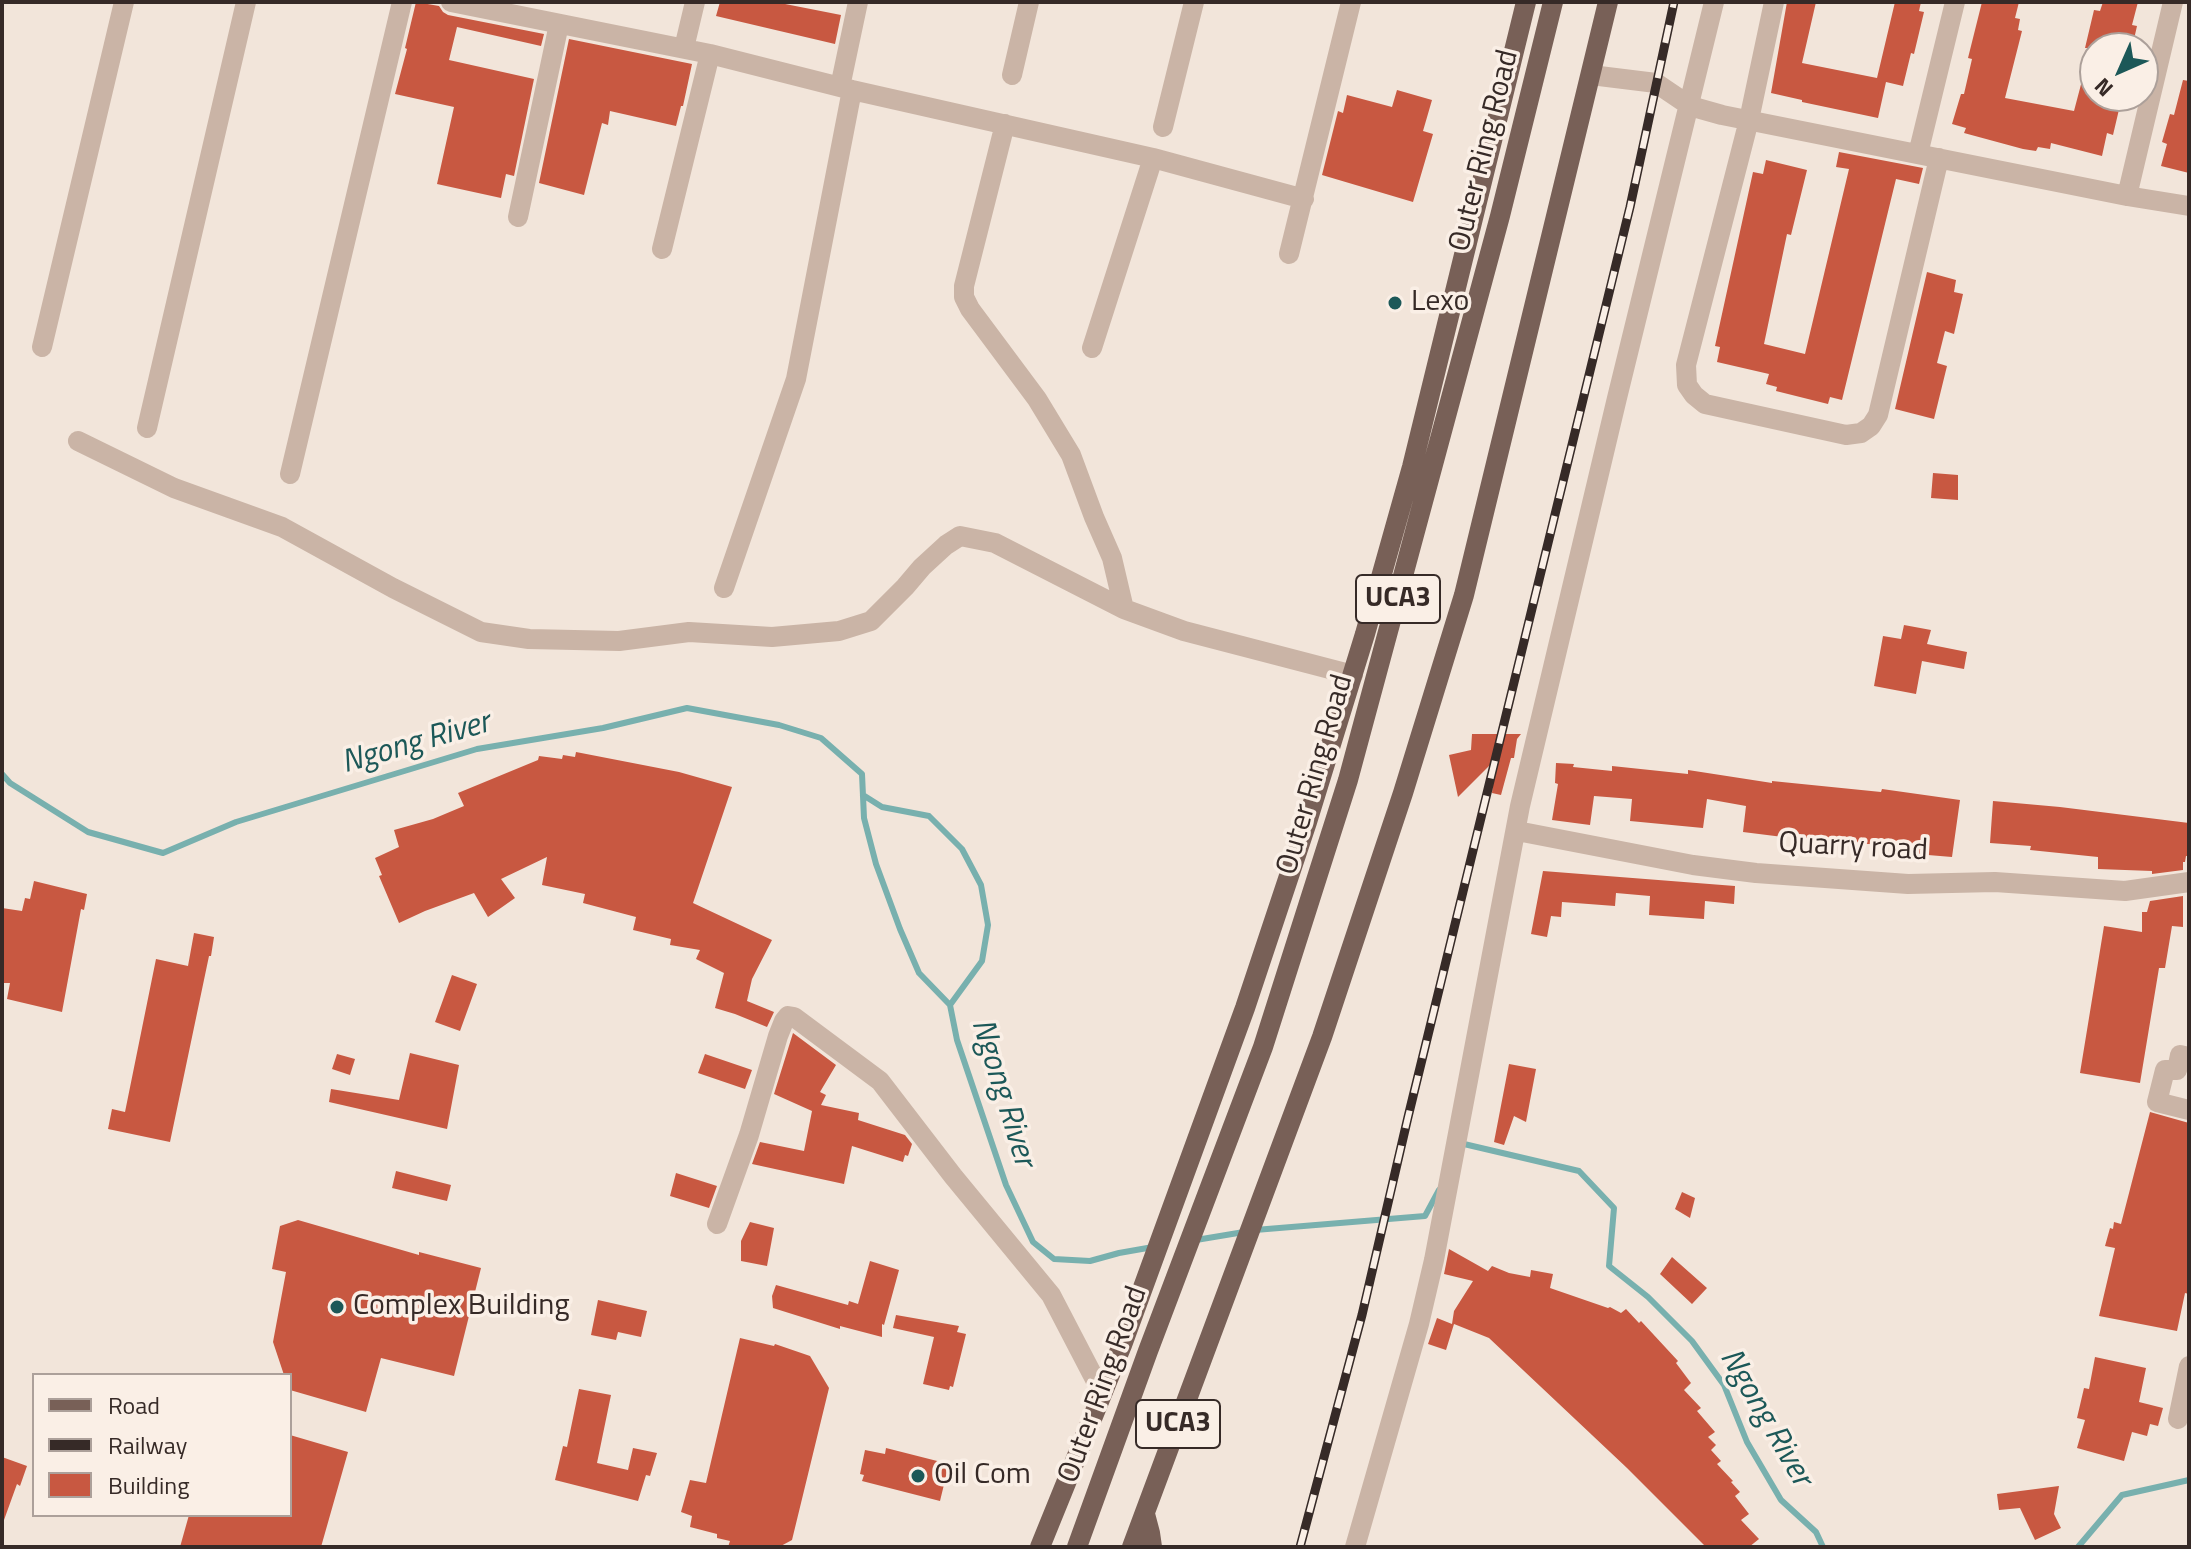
<!DOCTYPE html>
<html>
<head>
<meta charset="utf-8">
<style>
	body { margin:0 }
	#map { position:relative; width:2191px; height:1549px; overflow:hidden; background:#f2e5da; font-family:"Titillium Web",sans-serif }
	canvas { display:block }
	.frame { position:absolute; inset:0; border:4px solid #362a27; pointer-events:none }
	.legend { position:absolute; left:32px; top:1373px; width:260px; height:144px; box-sizing:border-box; background:#faefe6; border:2px solid #aca09a; margin:0; padding:10px 14px; list-style:none; font-size:24px; color:#362a27 }
	.legend li { display:flex; align-items:center; gap:16px; height:40px }
	.legend b { width:40px; border:2px solid #aca09a }
	.north { position:absolute; left:2079px; top:32px; width:80px; height:80px; box-sizing:border-box; background:#faefe6; border:2px solid #aca09a; border-radius:50%; rotate:225deg; font-size:22px; font-weight:700; line-height:32px; text-align:center; color:#362a27 }
	.north::after { content:''; display:block; margin:auto; width:28px; height:36px; background:#1c5858; clip-path:polygon(50% 0,100% 100%,50% 72%,0 100%) }
</style>
</head>
<body>
<div id="map">
<canvas width="2191" height="1549"></canvas>
<div class="frame"></div>
<ul class="legend">
<li><b style="height:10px;background:#786057"></b>Road</li>
<li><b style="height:10px;background:#362a27"></b>Railway</li>
<li><b style="height:22px;background:#c85841"></b>Building</li>
</ul>
<div class="north">N</div>
</div>
<script>
const ctx = document.querySelector('canvas').getContext('2d');
ctx.lineJoin = 'round';
function poly(rows) {
  const path = new Path2D();
  for (const r of rows) {
    path.moveTo(r[0], r[1]);
    for (let i = 2; i < r.length; i += 2) path.lineTo(r[i], r[i + 1]);
  }
  return path;
}
function strokePath(path, color, width, dash) {
  ctx.strokeStyle = color;
  ctx.lineWidth = width;
  ctx.lineCap = dash ? 'butt' : 'round';
  ctx.setLineDash(dash || []);
  ctx.stroke(path);
}
function fill(path, color) {
  ctx.fillStyle = color;
  ctx.fill(path, 'evenodd');
}
function write(font, color, halo, rows, align = 'center') {
  ctx.font = font + ' "Titillium Web",sans-serif';
  ctx.lineWidth = 7;
  ctx.setLineDash([]);
  ctx.textBaseline = 'middle';
  ctx.strokeStyle = halo;
  ctx.fillStyle = color;
  for (const [text, x, y, turn = 0] of rows) {
    ctx.save();
    ctx.translate(x, y);
    ctx.rotate((+turn || 0) * Math.PI / 180);
    ctx.textAlign = isNaN(turn) ? turn : align;
    if (halo) ctx.strokeText(text, 0, 0);
    ctx.fillText(text, 0, 0);
    ctx.restore();
  }
}
const stream = poly([
	[2,774,10,783,88,832,163,853,236,822,477,749,603,728,687,708,779,725,821,738,862,774,864,818,876,864,900,929,919,973,950,1005,957,1040,1006,1185,1033,1242,1054,1259,1090,1261,1119,1253,1153,1247],
	[863,795,882,807,929,816,962,849,981,885,988,925,982,961,950,1005],
	[1461,1148,1464,1144,1579,1171,1614,1208,1609,1266,1648,1297,1692,1341,1724,1385,1747,1442,1781,1500,1816,1532,1823,1547],
	[1255,1230,1425,1216,1439,1190],
	[1196,1240,1244,1232],
	[2078,1547,2122,1495,2189,1480]
]);
const building = poly([
	[416,2,439,6,443,12,448,15,544,34,541,46,457,27,449,60,534,79,514,176,506,174,501,198,437,184,454,107,395,94,407,49,405,48],
	[720,2,775,2,841,15,835,44,716,16],
	[1787,2,1816,2,1802,63,1877,78,1895,2,1921,2,1919,11,1924,12,1914,54,1911,53,1903,86,1886,82,1878,118,1802,102,1802,100,1771,93],
	[1982,2,2019,2,2015,18,2020,19,2018,30,2022,31,2005,98,2074,111,2089,54,2095,54,2095,96,2117,96,2116,100,2121,101,2113,135,2107,133,2102,156,2051,143,2050,149,2038,147,2036,151,2023,149,1964,133,1966,128,1952,124,1961,94,1964,94,1972,59,1968,58],
	[2103,2,2138,2,2132,25,2137,26,2132,48,2085,48,2094,10,2100,11],
	[569,39,692,64,683,106,681,106,676,126,610,111,608,125,602,123,584,195,539,183],
	[2183,80,2189,81,2189,173,2161,166,2167,144,2162,142,2170,114,2174,115],
	[1397,90,1432,100,1423,131,1433,134,1413,202,1322,175,1338,111,1343,113,1347,95,1392,107],
	[1839,152,1923,168,1919,184,1896,179,1842,400,1830,397,1828,404,1776,391,1777,387,1766,384,1769,374,1717,362,1720,347,1715,346,1753,172,1763,174,1766,160,1807,170,1791,235,1787,234,1764,344,1805,354,1849,169,1836,167],
	[1927,272,1956,280,1954,292,1963,294,1954,334,1945,331,1937,363,1947,366,1934,419,1895,409],
	[1933,473,1958,475,1958,500,1931,498],
	[1904,625,1931,630,1927,644,1967,652,1964,669,1922,661,1916,694,1874,686,1883,636,1901,639],
	[1472,734,1521,734,1517,739,1514,758,1511,758,1501,795,1492,793,1495,760,1458,797,1449,755,1471,750],
	[576,752,679,772,732,787,693,903,772,940,752,979,747,1001,774,1012,767,1027,735,1014,715,1008,724,973,696,959,700,950,670,945,671,939,633,930,636,917,583,903,585,894,542,885,547,857,501,879,515,898,488,917,474,893,425,911,399,923,379,876,382,875,375,858,399,847,394,830,433,819,464,806,458,793,538,760,539,756,562,759,563,755,575,757],
	[1556,763,1574,764,1573,767,1612,771,1612,766,1688,774,1688,770,1772,783,1772,781,1881,792,1882,789,1960,800,1952,857,1904,853,1905,845,1868,844,1819,838,1819,840,1783,834,1783,837,1743,832,1746,806,1707,799,1703,828,1630,821,1632,799,1594,796,1590,825,1552,820,1558,784,1555,783],
	[1993,801,2060,807,2189,823,2189,856,2186,856,2185,862,2183,862,2183,870,2152,874,2152,871,2098,869,2098,857,2030,850,2031,846,1990,843],
	[1543,871,1735,886,1734,904,1705,901,1704,919,1649,915,1650,896,1616,893,1615,906,1562,902,1561,917,1551,916,1547,937,1531,934],
	[34,881,87,894,84,910,81,909,62,1012,7,999,10,983,2,983,2,908,22,911,25,898,30,899],
	[2183,896,2183,927,2172,926,2165,968,2159,968,2140,1083,2080,1073,2104,926,2142,932,2142,912,2147,912,2150,901],
	[194,933,214,937,211,956,209,956,170,1142,108,1129,112,1109,125,1112,156,959,188,966],
	[452,975,477,984,460,1031,435,1022],
	[793,1033,836,1065,820,1092,826,1095,821,1105,859,1113,858,1120,905,1135,912,1144,908,1156,905,1155,903,1162,852,1146,844,1184,752,1164,760,1142,804,1151,812,1111,774,1094],
	[410,1053,459,1065,447,1129,329,1102,331,1089,399,1100],
	[337,1054,355,1059,350,1075,332,1069],
	[705,1054,752,1070,745,1089,698,1073],
	[1509,1064,1536,1069,1526,1122,1514,1116,1504,1145,1494,1142],
	[2150,1112,2189,1123,2189,1294,2185,1293,2177,1331,2099,1316,2115,1248,2105,1246,2110,1228,2113,1229,2114,1222,2121,1224],
	[396,1171,451,1185,447,1201,392,1188],
	[676,1173,717,1186,709,1208,670,1196],
	[1682,1192,1695,1198,1690,1218,1675,1209],
	[298,1220,419,1255,419,1252,481,1268,454,1376,381,1358,366,1412,290,1390,290,1375,284,1375,273,1342,286,1272,272,1269,280,1226],
	[750,1222,774,1228,767,1266,741,1261,741,1241],
	[1449,1249,1488,1271,1492,1266,1509,1273,1530,1277,1531,1270,1553,1274,1550,1288,1608,1308,1610,1307,1621,1313,1626,1309,1639,1323,1641,1321,1678,1361,1676,1363,1691,1383,1684,1390,1701,1408,1697,1411,1715,1432,1708,1437,1716,1445,1711,1450,1721,1461,1717,1464,1733,1481,1731,1482,1740,1492,1735,1496,1749,1514,1741,1520,1759,1539,1749,1547,1706,1547,1627,1468,1489,1338,1454,1324,1446,1350,1428,1344,1437,1318,1452,1324,1454,1311,1473,1281,1444,1274],
	[1672,1257,1707,1288,1692,1304,1660,1274],
	[870,1261,899,1270,884,1325,882,1324,882,1337,840,1326,840,1329,773,1308,772,1296,776,1285,848,1305,849,1301,858,1304],
	[598,1300,647,1311,641,1337,618,1332,616,1340,591,1335],
	[896,1315,959,1326,957,1332,966,1334,953,1387,950,1386,949,1390,923,1384,934,1337,893,1328],
	[740,1338,774,1346,775,1344,810,1356,829,1388,792,1540,779,1547,728,1547,730,1541,717,1538,717,1534,690,1527,692,1516,681,1512,690,1480,706,1483],
	[2095,1357,2146,1368,2139,1402,2163,1408,2158,1426,2150,1424,2147,1436,2132,1432,2124,1461,2077,1448,2085,1420,2077,1418,2084,1388,2089,1389],
	[579,1389,611,1395,597,1463,628,1470,633,1448,657,1453,650,1476,646,1475,638,1501,555,1480,563,1446,567,1447],
	[290,1435,348,1452,321,1547,180,1547,189,1515,290,1515],
	[886,1448,949,1464,940,1501,862,1481,864,1475,860,1474,865,1450,885,1454],
	[2,1457,27,1466,20,1486,17,1484,4,1520,2,1519],
	[2059,1486,2054,1514,2061,1528,2035,1540,2020,1508,1999,1510,1997,1494]
]);
const minor = poly([
	[451,2,710,54,852,90,1153,158,1304,199],
	[1774,2,1749,120,1686,365,1687,385,1694,395,1705,404,1846,435,1861,433,1871,426,1878,415,1939,158],
	[684,48,695,2],
	[1012,75,1029,2],
	[1591,75,1656,83,1690,106,1722,115,2127,196,2189,206],
	[840,87,858,2],
	[1005,124,964,286,964,297,970,309,1037,399,1071,455,1094,517,1112,558,1124,609,1184,631,1353,675],
	[1163,127,1194,2],
	[1918,154,1955,2],
	[2127,196,2173,2],
	[518,217,559,24],
	[662,249,710,54],
	[1289,254,1351,2],
	[42,347,124,2],
	[1092,348,1153,158],
	[147,428,246,2],
	[78,441,174,488,282,527,393,588,481,632,529,639,619,641,689,632,772,637,839,631,871,621,905,587,922,567,946,545,960,536,995,543,1124,609],
	[290,474,402,2],
	[724,588,796,379,852,90],
	[1517,831,1693,865,1756,873,1908,884,1995,882,2125,891,2189,882],
	[2189,1057,2180,1055,2177,1070,2165,1070,2157,1102,2189,1110],
	[717,1224,749,1135,778,1036,784,1021,788,1016,794,1017,880,1081,953,1176,1051,1295,1102,1393],
	[2178,1419,2189,1366],
	[1355,1547,1419,1324,1434,1260,1520,806,1617,398,1714,2]
]);
const major = poly([
	[1145,1514,1150,1533,1152,1547],
	[1040,1547,1122,1345,1245,1008,1307,822,1365,634,1412,467,1526,2],
	[1077,1547,1148,1351,1263,1047,1348,780,1500,216,1553,2],
	[1132,1547,1322,1037,1403,793,1464,595,1608,2]
]);
const rail = poly([
	[1300,1547,1362,1315,1408,1117,1630,207,1674,2]
]);
const markers = [
	[1395,303,8,"#1c5858"],
	[337,1307,8,"#1c5858"],
	[918,1476,8,"#1c5858"]
];
const shields = [
	[1398,599,84],
	[1178,1424,84]
];
const shieldNames = [
	["UCA3",1398,599],
	["UCA3",1178,1424]
];
const streetNames = [
	["Outer Ring Road",1485,151,-76],
	["Outer Ring Road",1316,775,-74],
	["Quarry road",1853,848,3],
	["Outer Ring Road",1104,1385,-70]
];
const poiNames = [
	["Lexo",1411,303],
	["Complex Building",353,1307],
	["Oil Com",934,1476]
];
const waterNames = [
	["Ngong River",416,744,-16],
	["Ngong River",1002,1093,73],
	["Ngong River",1765,1418,60]
];
strokePath(stream, '#78b0ae', 6);
fill(building, '#c85841');
strokePath(minor, '#cab4a6', 20);
strokePath(major, '#786057', 20);
strokePath(rail, '#362a27', 9);
strokePath(rail, '#faefe6', 6, [18]);
for (const [x, y, r, color] of markers) {
  const dot = new Path2D();
  dot.arc(x, y, r, 0, 2 * Math.PI);
  ctx.fillStyle = color;
  ctx.fill(dot);
  strokePath(dot, '#faefe6', 3);
}
for (const [x, y, w] of shields) {
  const box = new Path2D();
  box.roundRect(x - w / 2, y - 24, w, 48, 6);
  ctx.fillStyle = '#faefe6';
  ctx.fill(box);
  strokePath(box, '#362a27', 2);
}
write('bold 28px', '#362a27', null, shieldNames);
write('30px', '#362a27', '#faefe6', streetNames);
write('30px', '#362a27', '#faefe6', poiNames, 'left');
write('italic 32px', '#1c5858', '#faefe6', waterNames);
</script>
</body>
</html>
